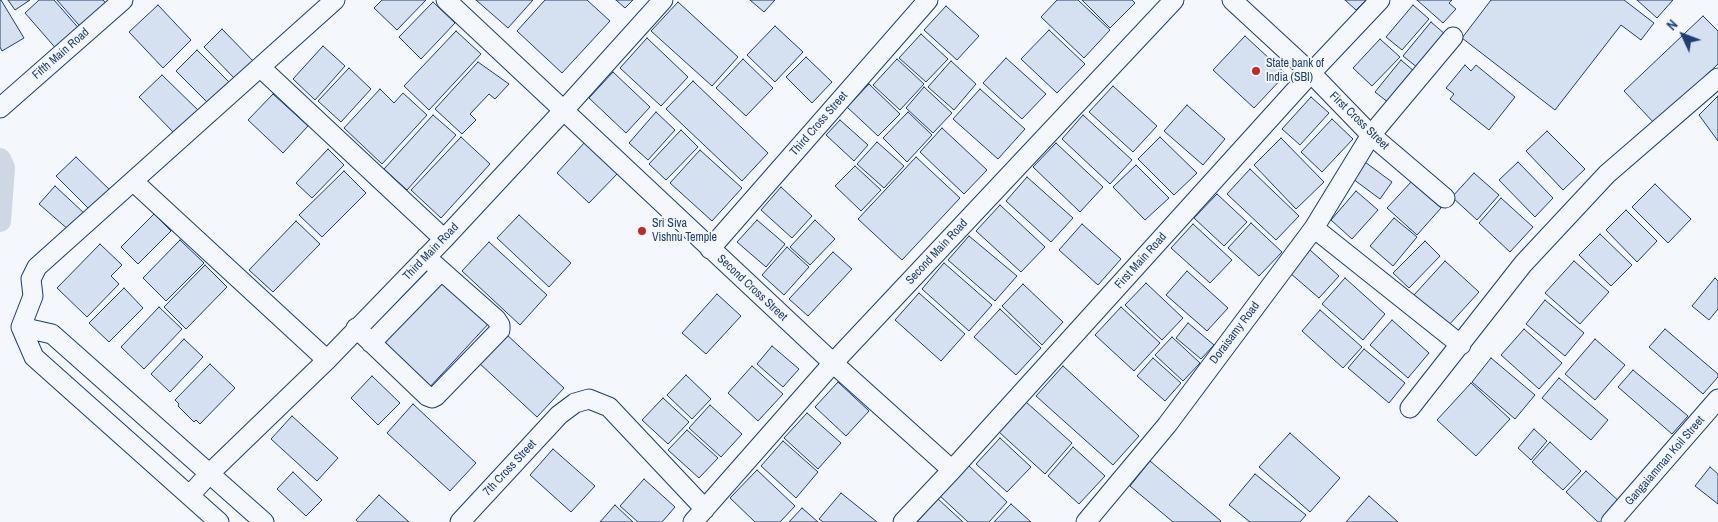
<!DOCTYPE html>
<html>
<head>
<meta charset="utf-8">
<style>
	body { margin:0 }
	#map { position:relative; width:1718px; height:522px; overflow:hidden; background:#f4f7fb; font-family:"Archivo Narrow",sans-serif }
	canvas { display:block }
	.north { position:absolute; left:1658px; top:10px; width:50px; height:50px; -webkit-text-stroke:4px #f4f7fb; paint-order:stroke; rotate:313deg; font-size:14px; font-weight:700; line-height:20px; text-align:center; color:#1d3f73 }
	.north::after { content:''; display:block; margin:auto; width:18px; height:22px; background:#1d3f73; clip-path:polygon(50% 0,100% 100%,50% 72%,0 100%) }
</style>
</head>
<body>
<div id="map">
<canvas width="1718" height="522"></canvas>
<div class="north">N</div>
</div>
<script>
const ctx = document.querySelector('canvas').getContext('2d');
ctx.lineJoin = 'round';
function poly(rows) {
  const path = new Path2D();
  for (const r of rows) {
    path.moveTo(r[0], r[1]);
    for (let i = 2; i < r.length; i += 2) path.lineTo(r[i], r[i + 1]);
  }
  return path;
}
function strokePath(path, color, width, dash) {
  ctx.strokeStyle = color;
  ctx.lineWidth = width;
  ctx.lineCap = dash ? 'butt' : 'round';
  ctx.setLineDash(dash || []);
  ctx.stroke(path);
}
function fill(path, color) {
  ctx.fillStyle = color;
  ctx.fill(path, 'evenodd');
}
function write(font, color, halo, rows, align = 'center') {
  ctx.font = font + ' "Archivo Narrow",sans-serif';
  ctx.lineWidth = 4;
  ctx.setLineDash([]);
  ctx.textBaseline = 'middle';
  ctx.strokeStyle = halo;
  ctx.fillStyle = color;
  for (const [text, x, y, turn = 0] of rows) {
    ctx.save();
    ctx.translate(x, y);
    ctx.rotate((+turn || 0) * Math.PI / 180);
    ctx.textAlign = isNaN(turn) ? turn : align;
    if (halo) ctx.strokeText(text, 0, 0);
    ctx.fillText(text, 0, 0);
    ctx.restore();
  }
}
const canal = poly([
	[0,159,4,168,0,221]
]);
const building = poly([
	[0,0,1,0,24,38,2,51,0,47,0,0],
	[8,0,30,0,15,10,8,0],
	[39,0,54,0,82,32,59,52,25,13,39,0],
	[57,0,103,0,111,9,85,32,57,0],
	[382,0,426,0,397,30,374,8,382,0],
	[476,0,533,0,508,28,476,0],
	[545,0,587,0,610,21,562,73,517,31,545,0],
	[616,0,633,0,625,8,616,0],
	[750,0,775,0,764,12,750,0],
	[1057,0,1078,0,1110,30,1084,58,1041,17,1057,0],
	[1082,0,1132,0,1135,3,1110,28,1082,0],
	[1345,0,1366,0,1356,10,1345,0],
	[1417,0,1452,0,1449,3,1456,9,1443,23,1417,0],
	[1491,0,1624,0,1654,23,1641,40,1621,25,1555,110,1462,38,1491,0],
	[1637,0,1673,0,1657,18,1637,0],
	[433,2,455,23,421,59,399,37,433,2],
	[678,2,738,57,712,86,651,31,678,2],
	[158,5,191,40,163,68,129,32,158,5],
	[1413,5,1429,19,1402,50,1386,37,1413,5],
	[946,6,979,36,957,60,924,30,946,6],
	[1703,16,1718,31,1718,64,1655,124,1624,91,1703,16],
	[1431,22,1446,35,1418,68,1403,56,1431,22],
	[775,26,803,52,775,82,747,55,775,26],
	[222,29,256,64,238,82,204,47,222,29],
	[1049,30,1085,64,1057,93,1021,59,1049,30],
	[456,31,481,54,429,110,404,86,456,31],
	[921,34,948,59,926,82,899,58,921,34],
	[1245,36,1286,74,1254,108,1213,70,1245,36],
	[647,38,688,77,661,106,620,68,647,38],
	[1380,39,1400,57,1372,86,1353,68,1380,39],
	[323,46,345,66,315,100,293,79,323,46],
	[197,50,229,82,208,103,176,71,197,50],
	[806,57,832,82,812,103,786,77,806,57],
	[1006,58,1046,94,1022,119,983,83,1006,58],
	[743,59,773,88,746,116,716,88,743,59],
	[897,59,924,84,900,110,873,85,897,59],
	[1401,60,1415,72,1389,103,1375,92,1401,60],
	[951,61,976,84,954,110,928,87,951,61],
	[478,62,509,84,495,99,489,94,470,114,476,120,462,134,435,109,478,62],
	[1465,65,1471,71,1476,65,1515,97,1489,130,1450,99,1454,94,1446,88,1465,65],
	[349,68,371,89,341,122,318,101,349,68],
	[613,72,650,107,626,133,589,98,613,72],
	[162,75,200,112,176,135,139,97,162,75],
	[693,81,768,153,742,181,666,109,693,81],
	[869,84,900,114,878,136,847,107,869,84],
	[1113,86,1157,126,1133,152,1089,112,1113,86],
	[924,87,952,113,933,133,906,108,924,87],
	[380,89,394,103,403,93,427,115,382,164,344,128,380,89],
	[980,89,1025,129,998,159,953,119,980,89],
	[273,94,308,126,283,153,248,120,273,94],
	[1718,96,1718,141,1699,115,1718,96],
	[1311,97,1329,113,1300,145,1282,129,1311,97],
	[1187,105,1225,139,1203,165,1164,131,1187,105],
	[656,112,675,130,648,160,629,143,656,112],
	[908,112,932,135,907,162,883,138,908,112],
	[433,115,456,135,407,190,384,169,433,115],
	[1083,115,1132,160,1110,184,1062,139,1083,115],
	[1332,119,1353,139,1322,172,1301,152,1332,119],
	[840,120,868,145,854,161,826,135,840,120],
	[942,128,987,170,964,194,920,152,942,128],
	[681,130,698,147,666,180,649,164,681,130],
	[1547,131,1585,169,1563,190,1526,151,1547,131],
	[461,137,490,164,441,218,411,190,461,137],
	[1160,137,1197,173,1174,195,1138,159,1160,137],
	[1281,138,1324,182,1296,209,1254,165,1281,138],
	[585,142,618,173,589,203,557,173,585,142],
	[877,142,904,166,884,188,857,164,877,142],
	[1056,143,1103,187,1080,212,1033,167,1056,143],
	[328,149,344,165,312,198,296,183,328,149],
	[700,150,742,188,712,221,670,183,700,150],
	[76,157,113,193,93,213,56,176,76,157],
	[916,157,960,198,902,260,858,219,916,157],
	[1365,162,1392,182,1380,199,1353,179,1365,162],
	[1518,162,1553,198,1535,217,1499,180,1518,162],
	[1136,165,1169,198,1145,220,1113,187,1136,165],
	[855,166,881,190,861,211,835,186,855,166],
	[1250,169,1299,216,1276,240,1227,194,1250,169],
	[344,171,366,193,322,237,299,215,344,171],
	[1474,173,1499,195,1477,220,1452,197,1474,173],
	[1027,177,1073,218,1051,242,1006,201,1027,177],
	[1411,182,1441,208,1417,235,1387,208,1411,182],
	[1655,184,1691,219,1668,243,1632,207,1655,184],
	[55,186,85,214,70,231,39,204,55,186],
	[781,187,812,216,792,238,761,210,781,187],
	[1356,191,1378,210,1352,239,1331,220,1356,191],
	[1217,194,1247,222,1224,246,1194,218,1217,194],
	[1501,198,1533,227,1510,252,1479,223,1501,198],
	[1000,205,1045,247,1021,272,976,231,1000,205],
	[1626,210,1657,241,1637,262,1606,230,1626,210],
	[154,214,171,231,138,264,121,247,154,214],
	[519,215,571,263,549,287,497,238,519,215],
	[1394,218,1417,237,1393,266,1370,246,1394,218],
	[757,220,785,244,766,267,737,242,757,220],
	[815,220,835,239,810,265,790,247,815,220],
	[296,221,320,244,273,292,249,270,296,221],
	[1251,223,1282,252,1259,276,1228,248,1251,223],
	[1082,224,1121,259,1098,285,1059,250,1082,224],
	[1193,224,1232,260,1210,283,1171,248,1193,224],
	[1600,234,1632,265,1611,286,1579,255,1600,234],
	[969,236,1017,276,995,301,948,260,969,236],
	[180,240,204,263,166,301,143,278,180,240],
	[1425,241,1440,256,1409,288,1393,273,1425,241],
	[489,242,547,295,520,325,462,271,489,242],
	[100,244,122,265,111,276,119,284,87,317,57,288,100,244],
	[787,247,809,267,784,295,762,275,787,247],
	[1310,250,1339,276,1319,298,1290,273,1310,250],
	[833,252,852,269,808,316,789,299,833,252],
	[1445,261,1479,292,1448,326,1414,295,1445,261],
	[1574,261,1609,292,1580,324,1545,293,1574,261],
	[944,263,992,305,969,331,922,289,944,263],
	[205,265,227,287,186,329,164,307,205,265],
	[1187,271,1228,308,1207,331,1166,295,1187,271],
	[440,277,490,322,428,389,379,344,440,277],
	[1345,278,1385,314,1363,340,1322,304,1345,278],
	[1715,278,1718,281,1718,309,1709,320,1692,306,1715,278],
	[1146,283,1183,318,1162,340,1125,305,1146,283],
	[1023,284,1063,322,1042,345,1002,306,1023,284],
	[124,288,143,308,109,342,89,323,124,288],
	[919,293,965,334,941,361,895,320,919,293],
	[717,294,741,316,706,354,682,333,717,294],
	[1545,300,1584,333,1565,356,1526,324,1545,300],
	[159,307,182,329,144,369,121,347,159,307],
	[1121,307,1160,343,1134,371,1095,335,1121,307],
	[1000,309,1041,348,1016,375,974,337,1000,309],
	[1320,310,1362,347,1343,368,1302,331,1320,310],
	[1392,320,1429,353,1408,378,1370,345,1392,320],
	[1188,323,1214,345,1201,359,1176,338,1188,323],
	[1524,329,1562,363,1539,389,1501,355,1524,329],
	[1665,329,1718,374,1718,377,1703,394,1649,347,1665,329],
	[505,333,564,388,537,417,478,362,505,333],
	[1172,337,1200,363,1183,381,1155,355,1172,337],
	[184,339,203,357,170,392,151,374,184,339],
	[1595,339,1625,365,1595,400,1565,374,1595,339],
	[772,346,799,369,783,387,757,364,772,346],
	[1364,349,1405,383,1389,403,1348,368,1364,349],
	[1153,358,1181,383,1165,401,1137,376,1153,358],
	[1491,358,1535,395,1515,419,1472,382,1491,358],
	[210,364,235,388,200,424,196,420,194,422,178,406,179,404,175,400,210,364],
	[752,366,783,394,758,421,728,393,752,366],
	[1063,366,1139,436,1113,465,1036,396,1063,366],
	[1633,370,1688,416,1672,434,1618,387,1633,370],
	[686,375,711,399,692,419,667,395,686,375],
	[372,376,400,403,378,425,351,398,372,376],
	[1559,378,1608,420,1591,440,1542,398,1559,378],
	[838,382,869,411,846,436,815,407,838,382],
	[1471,383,1510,419,1476,456,1437,420,1471,383],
	[663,398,689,422,668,444,642,420,663,398],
	[1026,402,1072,443,1045,474,999,432,1026,402],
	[413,404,476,463,450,491,387,433,413,404],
	[710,405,742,434,721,457,689,428,710,405],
	[807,413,841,443,818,469,784,438,807,413],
	[292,416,338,458,317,481,271,439,292,416],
	[1534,429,1547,441,1531,460,1518,448,1534,429],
	[687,430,718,458,699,478,668,450,687,430],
	[1290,433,1340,478,1310,512,1259,467,1290,433],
	[1000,438,1031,467,1007,492,976,464,1000,438],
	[783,441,818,472,796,498,761,466,783,441],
	[1550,442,1581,471,1563,490,1532,462,1550,442],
	[1073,447,1105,476,1079,504,1048,476,1073,447],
	[553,449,595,486,571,512,530,475,553,449],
	[1150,461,1221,521,1220,522,1173,522,1130,486,1150,461],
	[968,465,1007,502,989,522,968,522,939,495,968,465],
	[1710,467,1718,474,1718,504,1695,486,1710,467],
	[757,470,795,506,780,522,755,522,730,498,757,470],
	[1586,471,1621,503,1603,522,1598,522,1566,492,1586,471],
	[293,472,322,500,306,516,277,489,293,472],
	[1255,474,1306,515,1300,522,1250,522,1229,505,1255,474],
	[644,479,675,507,662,522,638,522,620,506,644,479],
	[841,493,877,522,823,522,819,519,841,493],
	[379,495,409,522,358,522,356,520,379,495],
	[1369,496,1398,522,1346,522,1369,496],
	[938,499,963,522,917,522,938,499],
	[1011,504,1031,522,994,522,1011,504],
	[615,505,633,522,600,522,615,505],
	[802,508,818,522,789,522,802,508]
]);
const minor = poly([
	[446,0,833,363,952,470],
	[1232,0,1311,73,1371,135,1445,198],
	[260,67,444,239],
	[0,108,123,0],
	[134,182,327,360],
	[1314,228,1461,345],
	[710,249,928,0],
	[21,327,52,334,264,522],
	[356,328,427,396,432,398,436,396,500,330,500,325,496,319,426,257],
	[371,343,441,271],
	[1410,408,1523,264,1607,174,1718,78],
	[190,495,210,473,327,360,444,239,563,111,663,0],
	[219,522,34,357,21,327,33,296,31,279,37,267,335,0],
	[460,522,559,415,575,403,589,399,609,407,705,509],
	[693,522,833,363,1174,0],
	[903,522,952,470,1311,73,1380,0],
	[1086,522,1167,425,1314,228,1371,135,1453,37],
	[1611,522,1718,399]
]);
const markers = [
	[1256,71,5,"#c62828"],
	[642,231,5,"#c62828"]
];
const streetNames = [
	["Fifth Main Road",61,54,-41],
	["First Cross Street",1359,121,44],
	["Third Cross Street",819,124,-49],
	["Third Main Road",431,252,-46],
	["Second Main Road",937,252,-47],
	["First Main Road",1141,261,-48],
	["Second Cross Street",752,288,43],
	["Doraisamy Road",1235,333,-53],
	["Gangaiamman Koil Street",1665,461,-49],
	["7th Cross Street",510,468,-47]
];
const poiNames = [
	["State bank of",1266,64],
	["India (SBI)",1266,78],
	["Sri Siva",652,224],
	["Vishnu Temple",652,238]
];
strokePath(canal, '#cfd7e4', 22);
fill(building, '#d5e0f0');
strokePath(building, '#1d3f73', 1);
strokePath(minor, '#1d3f73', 21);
strokePath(minor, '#f4f7fb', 19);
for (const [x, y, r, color] of markers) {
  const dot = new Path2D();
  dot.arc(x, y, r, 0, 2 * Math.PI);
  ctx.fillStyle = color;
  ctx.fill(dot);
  strokePath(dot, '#f4f7fb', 2);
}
write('12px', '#1d3f73', '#f4f7fb', streetNames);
write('12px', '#1d3f73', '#f4f7fb', poiNames, 'left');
</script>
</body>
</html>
